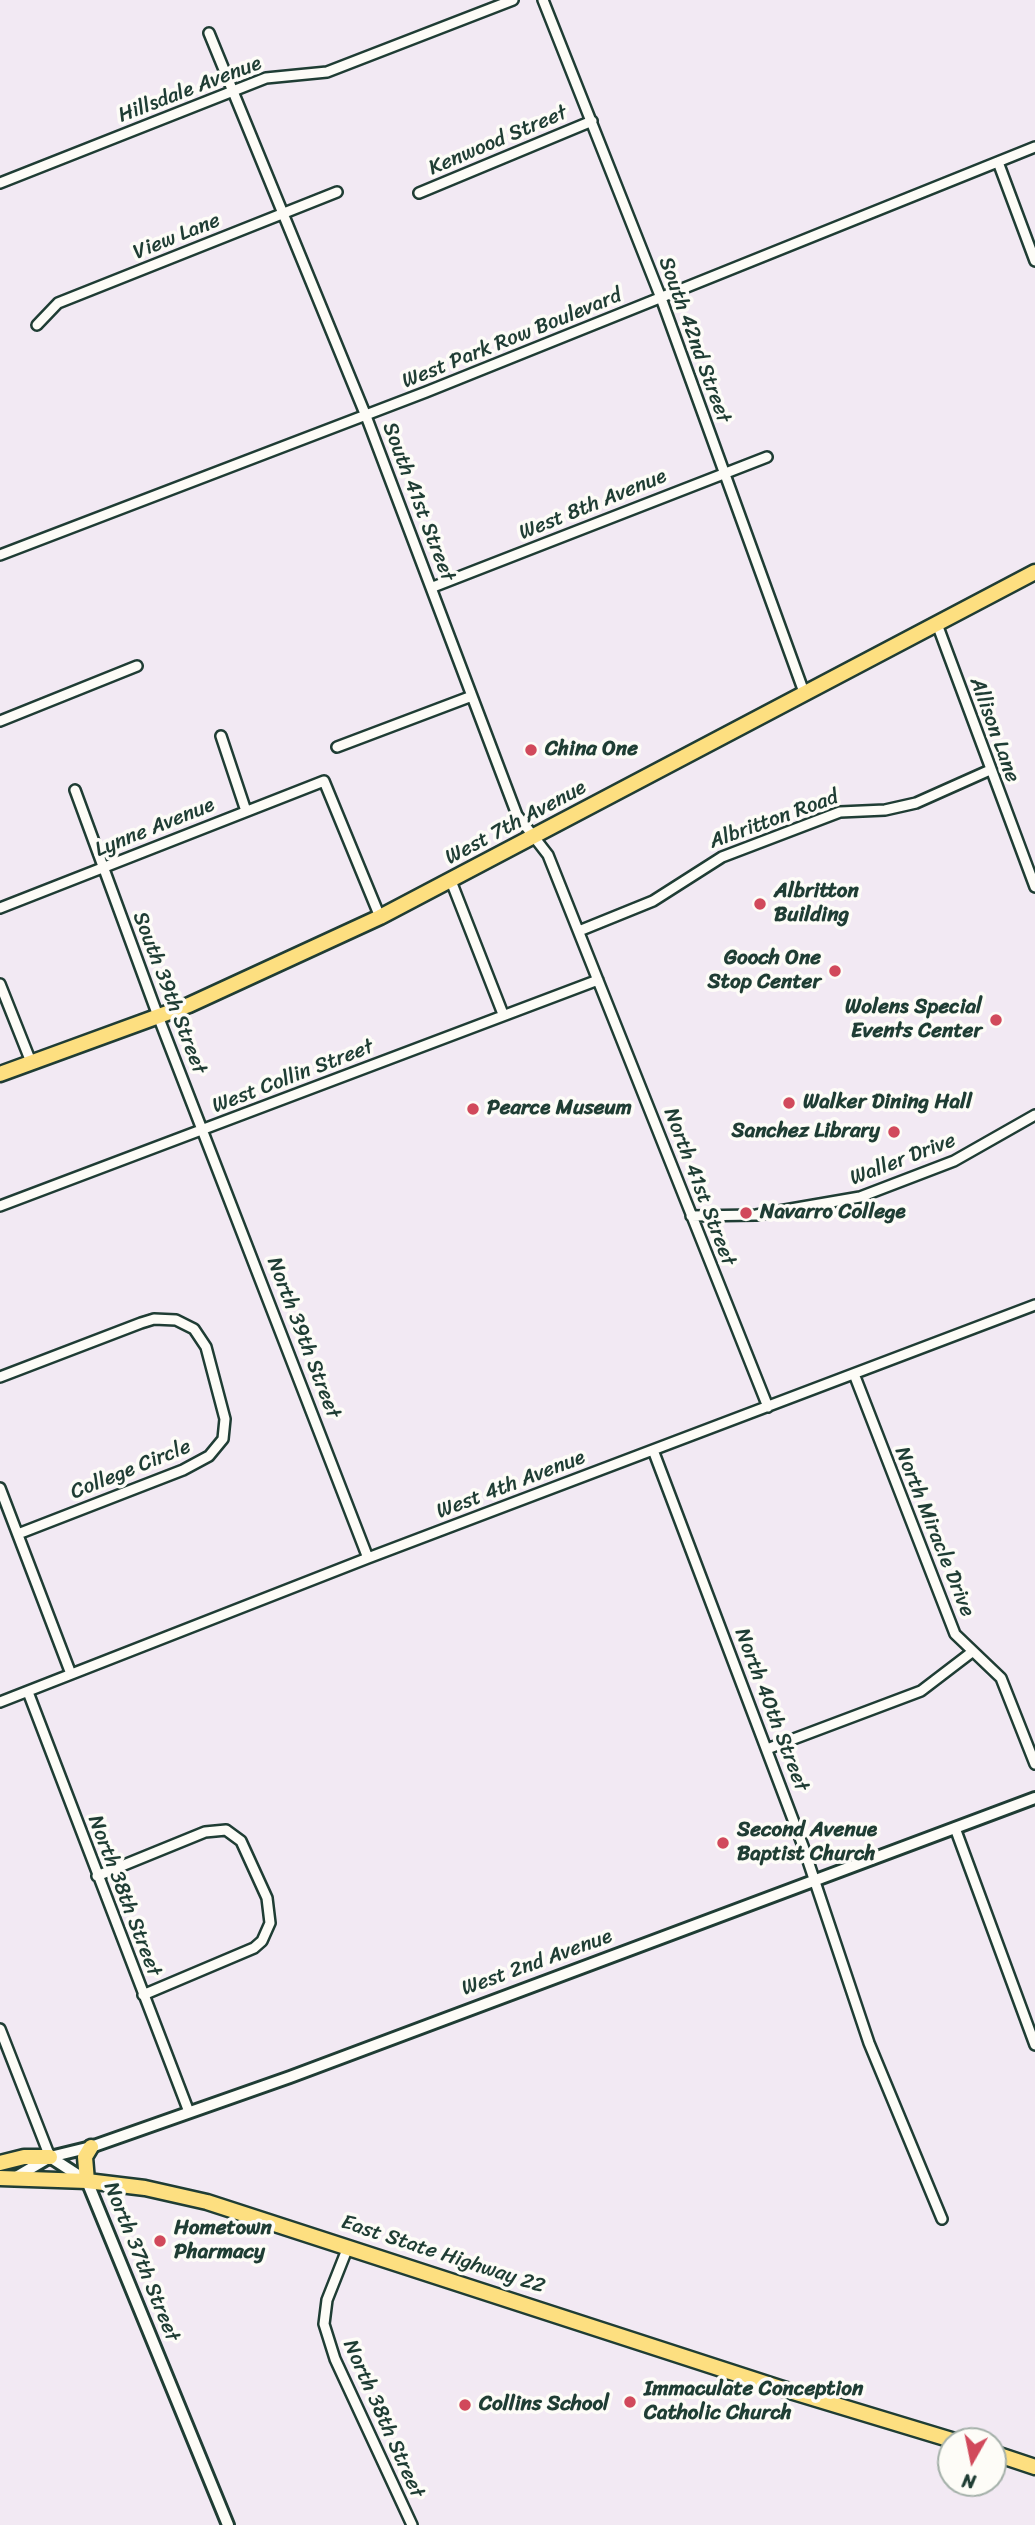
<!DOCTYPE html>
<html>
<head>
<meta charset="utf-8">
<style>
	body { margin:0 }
	#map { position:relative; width:1035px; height:2525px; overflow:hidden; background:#f2e9f3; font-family:Sriracha,sans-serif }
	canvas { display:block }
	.north { position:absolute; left:937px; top:2427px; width:70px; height:70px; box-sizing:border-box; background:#fdfcf7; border:2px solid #a4b0a9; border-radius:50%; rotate:189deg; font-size:19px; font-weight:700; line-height:28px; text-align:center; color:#1f3d34 }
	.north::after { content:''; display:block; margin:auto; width:24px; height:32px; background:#d1495b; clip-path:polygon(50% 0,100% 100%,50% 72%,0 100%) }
</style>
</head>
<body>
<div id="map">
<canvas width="1035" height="2525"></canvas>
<div class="north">N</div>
</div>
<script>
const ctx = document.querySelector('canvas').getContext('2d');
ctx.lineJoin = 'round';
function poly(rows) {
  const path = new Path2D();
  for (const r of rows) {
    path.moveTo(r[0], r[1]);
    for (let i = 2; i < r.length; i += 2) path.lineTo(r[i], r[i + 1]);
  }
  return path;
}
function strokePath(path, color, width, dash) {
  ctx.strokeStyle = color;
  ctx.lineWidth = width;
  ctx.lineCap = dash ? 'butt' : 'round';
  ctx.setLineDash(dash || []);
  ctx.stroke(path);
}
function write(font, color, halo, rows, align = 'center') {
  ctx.font = font + ' Sriracha,sans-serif';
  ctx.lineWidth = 7;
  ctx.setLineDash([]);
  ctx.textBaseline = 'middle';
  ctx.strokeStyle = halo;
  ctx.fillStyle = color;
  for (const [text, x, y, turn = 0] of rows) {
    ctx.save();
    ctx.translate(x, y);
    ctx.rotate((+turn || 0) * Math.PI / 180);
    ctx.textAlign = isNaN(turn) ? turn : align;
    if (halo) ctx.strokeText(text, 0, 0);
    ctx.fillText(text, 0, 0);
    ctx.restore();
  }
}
const minor = poly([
	[543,0,661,298,805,695],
	[209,33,366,416,517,815,548,855,768,1407],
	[998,162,1035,261],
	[0,183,266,78,327,72,513,0],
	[419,193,592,121],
	[37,325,58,303,337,192],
	[0,555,426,392,1035,147],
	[433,587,767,457],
	[937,624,1035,887],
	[0,721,137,666],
	[221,736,246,811],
	[337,747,472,696],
	[75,790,158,1016,368,1558],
	[451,881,503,1014],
	[0,908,324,781,380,917],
	[579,931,653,901,722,857,840,812,885,810,916,803,990,770],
	[0,984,31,1062],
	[0,1206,598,980],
	[691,1216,756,1215,860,1197,954,1161,1035,1115],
	[854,1374,955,1634,1001,1678,1035,1764],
	[0,1377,141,1323,154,1319,176,1320,194,1329,206,1347,225,1419,223,1439,209,1456,183,1470,18,1534],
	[653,1450,803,1846,869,2043,942,2219],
	[0,1488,71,1674],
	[28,1692,189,2112],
	[0,1702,368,1558,1035,1305],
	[767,1749,921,1691,972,1652],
	[955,1828,1035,2045],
	[97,1876,205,1832,226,1830,241,1841,267,1898,270,1923,262,1941,254,1948,143,1995],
	[0,2029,50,2157],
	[348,2247,327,2300,324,2324,335,2359,412,2525]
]);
const tertiary = poly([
	[50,2157,87,2181,228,2525],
	[16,2177,50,2157,91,2147,290,2077,1035,1798]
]);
const primary = poly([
	[0,1074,189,1005,380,917,1035,572],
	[0,2163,24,2157,50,2157],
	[0,2178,87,2181,145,2188,207,2202,780,2388,955,2441],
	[87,2181,85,2157,91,2147],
	[993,2453,1035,2467]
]);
const markers = [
	[531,750,7,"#d1495b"],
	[760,904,7,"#d1495b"],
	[835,971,7,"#d1495b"],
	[996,1020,7,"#d1495b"],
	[789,1103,7,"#d1495b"],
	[473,1109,7,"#d1495b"],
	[894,1132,7,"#d1495b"],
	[746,1213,7,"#d1495b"],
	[723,1843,7,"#d1495b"],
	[160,2241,7,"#d1495b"],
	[630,2402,7,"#d1495b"],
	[465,2405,7,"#d1495b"]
];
const streetNames = [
	["Hillsdale Avenue",190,90,-21],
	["Kenwood Street",498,141,-23],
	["View Lane",177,237,-22],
	["West Park Row Boulevard",512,339,-22],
	["South 42nd Street",694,340,70],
	["South 41st Street",418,502,69],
	["West 8th Avenue",593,505,-22],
	["Allison Lane",994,730,70],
	["Albritton Road",774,820,-20],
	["West 7th Avenue",516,823,-28],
	["Lynne Avenue",155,828,-22],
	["South 39th Street",169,993,69],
	["West Collin Street",293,1077,-21],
	["Waller Drive",903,1160,-21],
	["North 41st Street",699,1187,69],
	["North 39th Street",303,1338,69],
	["College Circle",131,1470,-22],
	["West 4th Avenue",511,1485,-21],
	["North Miracle Drive",934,1532,68],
	["North 40th Street",771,1710,69],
	["North 38th Street",124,1896,69],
	["West 2nd Avenue",537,1963,-20],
	["East State Highway 22",443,2255,18],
	["North 37th Street",141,2262,68],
	["North 38th Street",383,2419,66]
];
const poiNames = [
	["China One",545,750],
	["Albritton",774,892],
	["Building",774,916],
	["Gooch One",821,959,"right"],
	["Stop Center",821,983,"right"],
	["Wolens Special",982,1008,"right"],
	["Events Center",982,1032,"right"],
	["Walker Dining Hall",803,1103],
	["Pearce Museum",487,1109],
	["Sanchez Library",880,1132,"right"],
	["Navarro College",760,1213],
	["Second Avenue",737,1831],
	["Baptist Church",737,1855],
	["Hometown",174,2229],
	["Pharmacy",174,2253],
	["Immaculate Conception",644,2390],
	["Catholic Church",644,2414],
	["Collins School",479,2405]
];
strokePath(minor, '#1f3d34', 14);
strokePath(tertiary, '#1f3d34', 16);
strokePath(primary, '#1f3d34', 19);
strokePath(minor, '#fdfcf7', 9);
strokePath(tertiary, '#fdfcf7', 10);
strokePath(primary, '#fddf80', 14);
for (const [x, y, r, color] of markers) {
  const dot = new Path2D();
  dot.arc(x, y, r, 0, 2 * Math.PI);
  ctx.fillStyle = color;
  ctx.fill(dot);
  strokePath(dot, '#fdfcf7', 2.5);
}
write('21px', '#1f3d34', '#fdfcf7', streetNames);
write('bold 21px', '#1f3d34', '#fdfcf7', poiNames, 'left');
</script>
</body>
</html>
